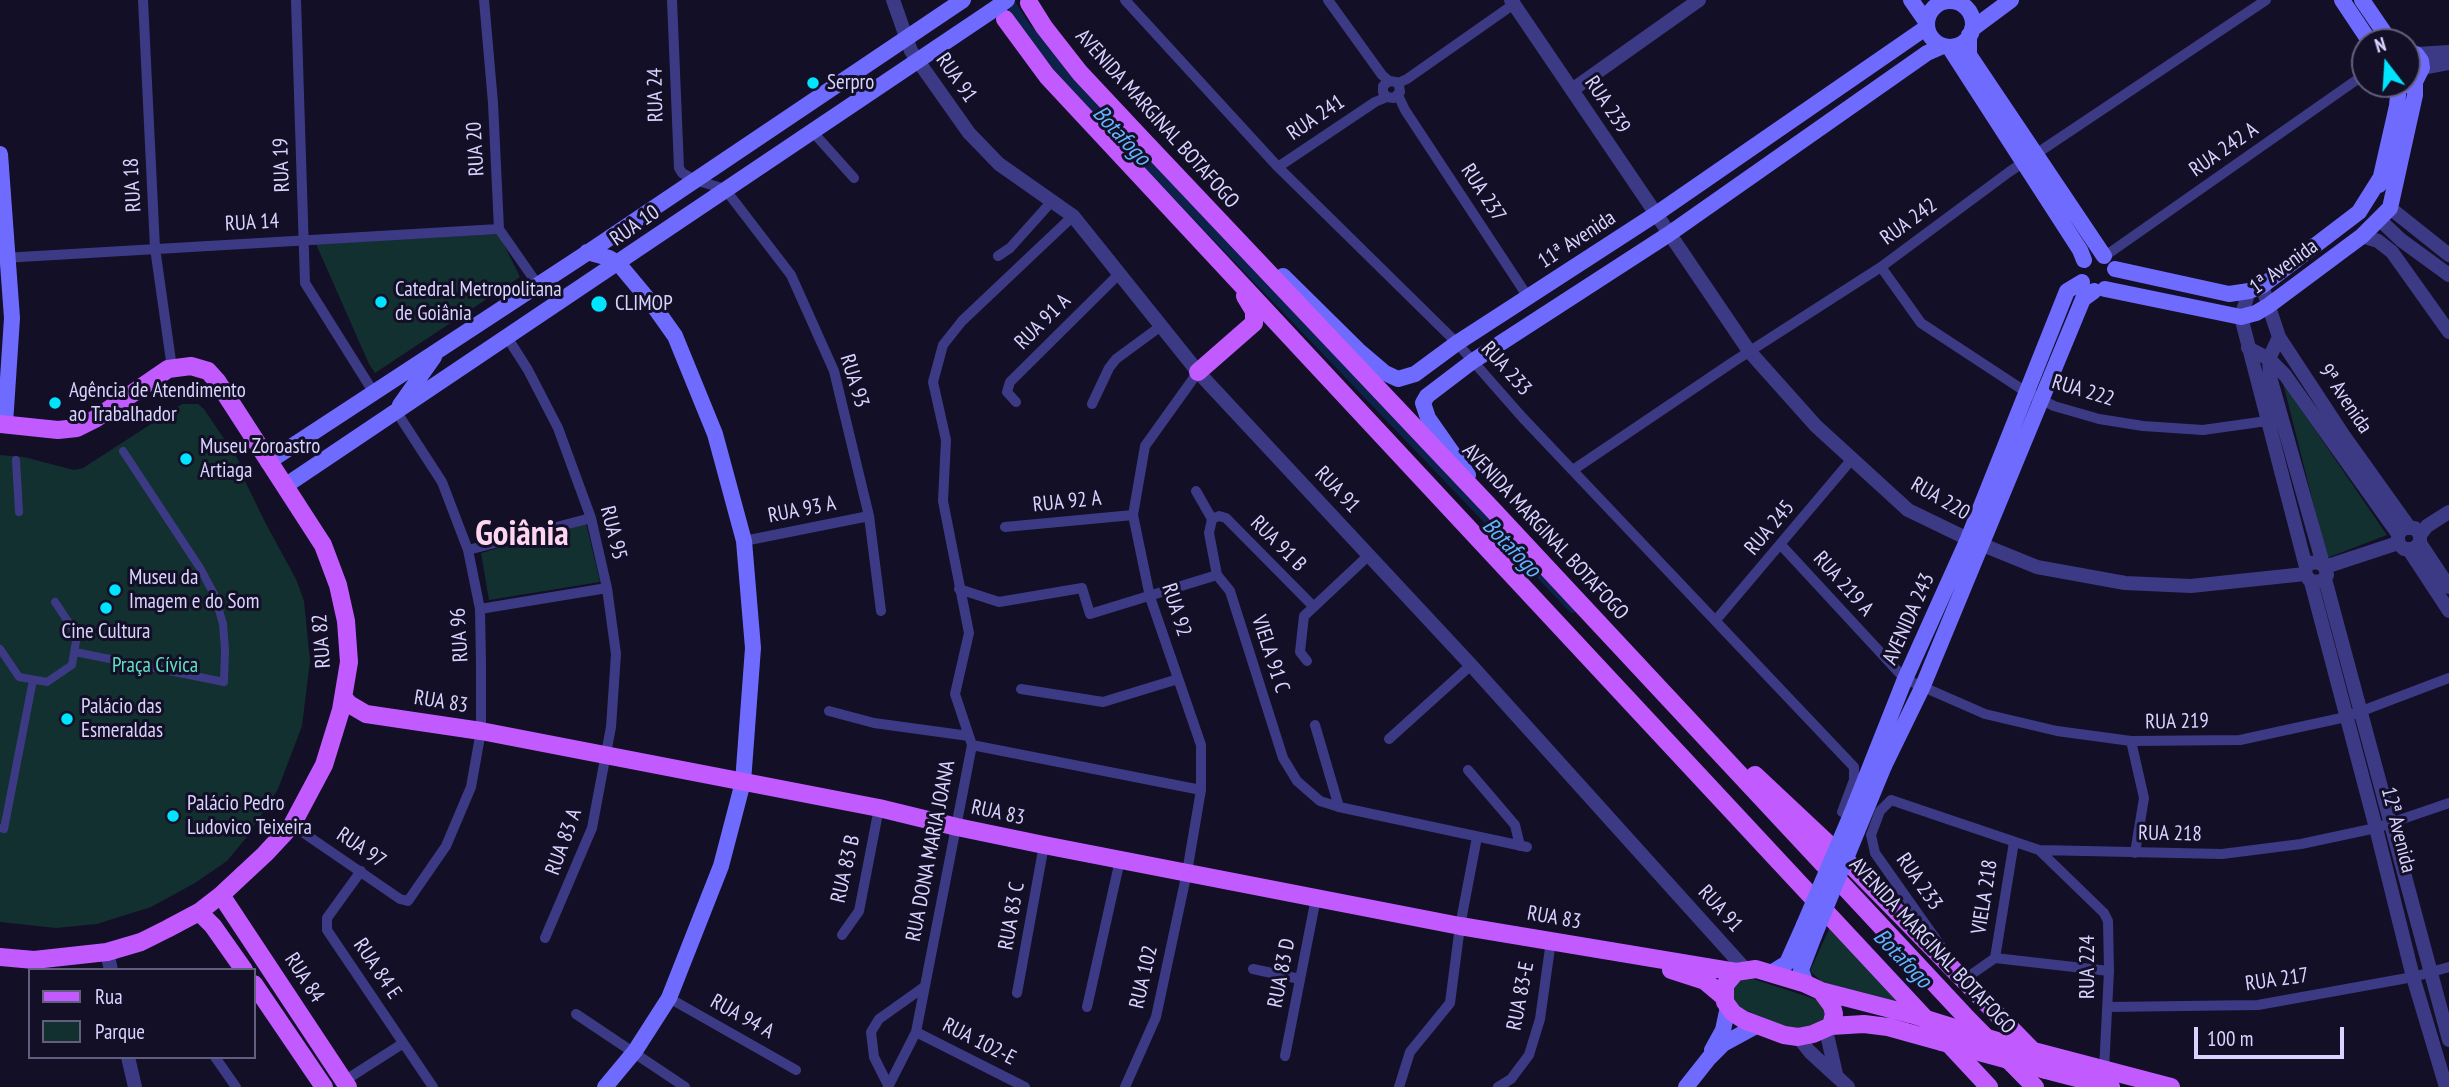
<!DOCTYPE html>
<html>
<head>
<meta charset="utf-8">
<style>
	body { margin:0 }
	#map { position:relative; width:2449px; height:1087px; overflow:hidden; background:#130f26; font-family:"PT Sans Narrow",sans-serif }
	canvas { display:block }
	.legend { position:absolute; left:28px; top:968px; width:228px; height:91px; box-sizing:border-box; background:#130f26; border:2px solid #625e7d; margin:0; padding:9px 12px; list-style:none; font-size:21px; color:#d9d4ff }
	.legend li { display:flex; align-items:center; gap:14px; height:35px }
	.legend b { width:35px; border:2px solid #625e7d }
	.north { position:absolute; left:2351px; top:28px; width:70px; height:70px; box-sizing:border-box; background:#130f26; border:2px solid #625e7d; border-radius:50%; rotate:343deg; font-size:19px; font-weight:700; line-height:28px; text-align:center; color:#d9d4ff }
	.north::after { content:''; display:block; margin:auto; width:24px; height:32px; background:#00e5ff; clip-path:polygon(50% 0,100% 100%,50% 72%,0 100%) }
	.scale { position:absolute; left:2194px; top:1027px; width:150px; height:32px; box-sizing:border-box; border:4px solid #d9d4ff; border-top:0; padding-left:9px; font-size:21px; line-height:24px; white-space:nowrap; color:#d9d4ff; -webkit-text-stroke:5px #130f26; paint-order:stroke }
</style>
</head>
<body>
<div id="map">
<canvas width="2449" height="1087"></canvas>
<ul class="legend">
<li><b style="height:9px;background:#c25bff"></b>Rua</li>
<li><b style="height:19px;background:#12302f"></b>Parque</li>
</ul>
<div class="north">N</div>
<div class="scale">100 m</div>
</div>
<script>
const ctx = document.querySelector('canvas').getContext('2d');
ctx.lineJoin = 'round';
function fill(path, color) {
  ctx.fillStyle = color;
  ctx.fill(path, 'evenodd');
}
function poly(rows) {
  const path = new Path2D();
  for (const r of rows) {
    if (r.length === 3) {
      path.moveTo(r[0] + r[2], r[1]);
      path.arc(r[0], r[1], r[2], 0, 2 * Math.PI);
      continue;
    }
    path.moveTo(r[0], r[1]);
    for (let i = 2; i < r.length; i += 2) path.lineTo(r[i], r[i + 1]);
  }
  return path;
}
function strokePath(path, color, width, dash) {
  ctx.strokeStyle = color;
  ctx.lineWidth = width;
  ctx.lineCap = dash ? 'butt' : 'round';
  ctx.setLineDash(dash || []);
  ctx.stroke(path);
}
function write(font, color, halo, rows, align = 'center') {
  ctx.font = font + ' "PT Sans Narrow",sans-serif';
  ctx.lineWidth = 6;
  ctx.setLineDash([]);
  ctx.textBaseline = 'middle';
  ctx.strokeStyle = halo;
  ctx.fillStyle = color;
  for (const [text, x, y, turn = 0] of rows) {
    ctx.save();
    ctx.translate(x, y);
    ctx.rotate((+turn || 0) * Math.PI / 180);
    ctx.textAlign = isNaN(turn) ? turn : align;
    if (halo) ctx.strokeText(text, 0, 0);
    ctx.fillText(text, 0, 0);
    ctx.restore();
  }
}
const green = poly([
	[499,234,520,277,375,373,369,364,316,244],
	[2283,383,2387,535,2327,558],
	[182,404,198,404,204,409,239,461,243,477,266,524,296,579,304,601,310,661,302,726,278,789,246,838,227,861,195,883,151,907,97,924,56,928,0,922,0,455,24,457,74,470,83,468],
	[586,523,600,582,489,600,481,553],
	[1834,918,1912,1005,1822,982,1810,971],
	[1753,979,1821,1001,1828,1010,1824,1024,1795,1030,1734,1006,1730,996,1734,986,1739,981]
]);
const canal = poly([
	[1008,0,1025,26,1066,76,1119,134,1573,608]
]);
const pedestrian = poly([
	[16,460,19,512],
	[0,649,19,677,47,682,72,665,77,635,55,602],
	[75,652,224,682,225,650,223,624,215,596,200,568,123,451],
	[0,828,4,829,33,680]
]);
const minor = poly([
	[143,0,155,248,172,368],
	[296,0,305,283,374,393],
	[484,0,493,103,499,229,538,285],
	[672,0,679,168,682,173,695,180,725,189,791,275,834,371,869,516,881,611],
	[1125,0,1278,167,1457,343,1522,417,1854,767,1854,780,1842,812],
	[1328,0,1382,75,1389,81,1396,82,1399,85,1400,92,1394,98,1387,97,1383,92,1383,86,1389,81],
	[1398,83,1407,79,1514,4],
	[1398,95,1405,110,1528,297],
	[812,131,854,178],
	[1278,167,1375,102,1387,97],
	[998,256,1010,248,1053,200],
	[2105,256,2365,74],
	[3,258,499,229],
	[1881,267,1921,323,2023,390,2054,406,2099,419,2143,426,2203,430,2274,420],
	[507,337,528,370,558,428,591,518,607,588,616,654,611,727,592,828,545,938],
	[1016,402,1007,392,1010,382,1120,273],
	[1092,404,1109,368,1116,359,1161,326],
	[1573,470,1733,362,1881,267,2009,172,2266,0],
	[1196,491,1212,519,1209,533,1217,575,1230,591,1283,758,1297,781,1320,801,1339,807,1527,847],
	[1212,519,1219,516,1226,518,1314,607],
	[1005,527,1133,515],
	[744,541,869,516],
	[1781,545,1905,679,1985,714,2057,731,2131,741,2240,740,2346,717,2449,678],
	[468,550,591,518],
	[959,589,999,602,1082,588,1090,614,1217,575],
	[480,609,607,588],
	[1716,620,1852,459],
	[1307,661,1300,652,1304,616,1369,555],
	[1021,689,1103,702,1178,679],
	[829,711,874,723,969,736],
	[1315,725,1339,807],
	[1389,739,1471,665],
	[2131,741,2144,798,2135,853],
	[972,745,1201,790],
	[1468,770,1515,825,1520,846],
	[292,825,400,899,408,901,446,846,471,787,481,731,481,663,480,609,468,550,442,482,396,411],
	[2039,850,2104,913,2108,921,2109,971,2104,1070],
	[361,871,327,918,327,930,433,1087],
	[842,935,859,911,879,808],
	[1942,948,1875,853,1871,835,1880,811,1891,800,2039,850,2222,854,2301,844,2376,828,2449,803],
	[1995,958,2014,842],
	[1995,958,2109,971],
	[1253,969,1300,979],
	[1963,979,1966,982,1972,974,1995,958],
	[1017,993,1044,845],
	[669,998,796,1070],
	[1087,1007,1120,860],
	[2108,1007,2258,1005,2413,977,2449,967],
	[576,1014,685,1087],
	[916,1032,1025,1087],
	[1285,1056,1316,898],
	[215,1057,236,1087],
	[344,1081,402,1044],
	[888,1087,916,1032,972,745,955,694,969,633,943,501,946,440,933,382,943,345,962,321,1073,216],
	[889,1087,874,1057,871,1032,879,1019,924,987],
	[1125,1087,1156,1017,1187,872,1201,790,1201,745,1150,597,1133,515,1145,446,1198,372],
	[1399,1087,1410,1052,1450,1003,1460,926,1477,837],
	[1498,1087,1511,1079,1529,1055,1540,1019,1551,941]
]);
const tertiary = poly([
	[893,0,911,51,969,133,999,164,1073,216,1198,372,1471,665,1745,969],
	[1511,0,1749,351,1816,426,1908,510,1968,539,2037,567,2125,583,2191,586,2305,574],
	[2416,54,2449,52],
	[2422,68,2449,63],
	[1572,90,1699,0],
	[2390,208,2449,255],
	[2379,219,2401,240,2449,275],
	[2362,236,2378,241,2392,252,2449,332],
	[2262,286,2279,337,2344,436,2409,527],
	[2249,291,2241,317,2306,567],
	[2279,337,2269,359,2270,377,2323,564],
	[2248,348,2269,359,2285,375,2398,534],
	[2420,535,2415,528,2404,528,2398,534,2398,543,2404,549,2413,549,2420,543,2420,535,2427,526,2449,512],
	[2420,543,2449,587],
	[2409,550,2449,611],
	[2325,567,2398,543],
	[2325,579,2449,1040],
	[2311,582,2322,581,2327,575,2325,567,2319,562,2310,563,2306,567,2305,574,2311,582,2376,828,2413,977,2446,1087],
	[107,952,111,970],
	[1826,1030,1836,1074],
	[1798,1037,1810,1052,1848,1087],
	[128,1057,135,1087]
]);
const secondary = poly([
	[1911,0,1927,23],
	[2342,0,2370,42],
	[2362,0,2390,41],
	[1950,24,23],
	[1972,29,2011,0],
	[1969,35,1969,55,2104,256],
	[1949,47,2080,250,2084,260],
	[2406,85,2415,82,2422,68,2421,61,2416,54,2407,51],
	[0,154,12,318,5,424],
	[2379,185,2397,106,2399,85],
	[587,252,609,258,618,263,653,305,675,336,715,434,744,541,753,648,743,782,721,866,669,998,635,1051,605,1087],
	[2115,269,2229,294,2249,291,2262,286,2359,212,2381,177],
	[1283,276,1358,350,1385,373,1398,379,1415,374,1457,343,1656,214,1927,27],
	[2105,289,2241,317,2256,313,2268,306,2362,236,2390,208,2415,95,2415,82],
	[400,405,434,357],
	[268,462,593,249,963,0],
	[1468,475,1428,418,1423,403,1427,396,1473,361,1669,234,1927,53,1943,46],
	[285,486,990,12],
	[1884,766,1922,688,2083,299,2094,291],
	[1851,815,1905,679,1968,539,2067,291,2082,282],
	[1771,973,1787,963,1804,925],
	[1806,984,1801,970,1814,936],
	[1712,1050,1723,1030,1728,1007],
	[1686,1087,1709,1058,1723,1044,1758,1025]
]);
const primary = poly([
	[1029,3,1044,27,1080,73,1140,137,1492,509,1965,1016,2035,1087],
	[1005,19,1047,76,1116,150,1989,1087],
	[1198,372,1254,323,1254,311,1245,296],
	[0,424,58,430,77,428,95,419,168,369,191,366,208,371,217,381,323,545,338,585,346,621,349,662,341,710,324,765,292,825,265,854,221,895,199,912,167,929,141,942,107,952,34,960,0,957],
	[344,698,349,704,366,714,481,731,879,808,957,827,1044,845,1460,926,1736,972],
	[1755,775,1853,867,2033,1051],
	[221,895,348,1087],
	[199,912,213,926,244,970],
	[1756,969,1806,984,1821,991,1832,1006,1834,1014,1831,1026,1813,1034,1798,1037,1784,1035,1744,1020,1733,1013,1725,1002,1725,985,1736,972,1756,969],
	[1671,970,1705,981,1724,997],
	[254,984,324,1087],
	[1821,991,1910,1014],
	[1831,1026,1864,1024,1888,1027,1942,1042],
	[2022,1048,2171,1087],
	[2046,1070,2111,1087]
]);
const secondaryBridge = poly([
	[990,12,1007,0],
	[1804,925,1851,815],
	[1814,936,1884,766]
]);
const primaryBridge = poly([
	[1910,1014,2017,1047],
	[1942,1042,2046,1070]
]);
const markers = [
	[813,83,7,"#00e5ff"],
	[381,302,7,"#00e5ff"],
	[599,304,9,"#00e5ff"],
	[55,403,7,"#00e5ff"],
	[186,459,7,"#00e5ff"],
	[115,590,7,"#00e5ff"],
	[106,608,7,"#00e5ff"],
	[67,719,7,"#00e5ff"],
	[173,816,7,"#00e5ff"]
];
const streetNames = [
	["RUA 91",956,78,55],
	["RUA 24",656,95,-91],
	["RUA 239",1607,105,56],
	["RUA 241",1316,118,-34],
	["AVENIDA MARGINAL BOTAFOGO",1157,119,48],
	["RUA 20",476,149,-93],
	["RUA 242 A",2224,150,-35],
	["RUA 19",282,165,-92],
	["RUA 18",133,185,-93],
	["RUA 237",1483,193,57],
	["RUA 242",1909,222,-36],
	["RUA 14",252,223,-3],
	["RUA 10",635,226,-35],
	["11ª Avenida",1577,240,-33],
	["1ª Avenida",2284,267,-36],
	["RUA 91 A",1043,322,-45],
	["RUA 233",1506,369,48],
	["RUA 93",854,381,73],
	["RUA 222",2083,391,17],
	["9ª Avenida",2345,399,56],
	["RUA 91",1337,490,47],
	["RUA 220",1940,499,30],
	["RUA 92 A",1067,502,-6],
	["RUA 93 A",802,510,-11],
	["RUA 245",1770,528,-50],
	["AVENIDA MARGINAL BOTAFOGO",1545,532,47],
	["RUA 95",613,533,76],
	["RUA 91 B",1278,544,45],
	["RUA 219 A",1843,584,48],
	["RUA 92",1176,610,72],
	["AVENIDA 243",1909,619,-66],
	["RUA 96",460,635,-93],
	["RUA 82",322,641,-94],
	["VIELA 91 C",1270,654,72],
	["RUA 83",441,702,9],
	["RUA 219",2177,722,-1],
	["RUA 83",998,813,12],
	["12ª Avenida",2398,830,76],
	["RUA 218",2170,834,1],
	["RUA 83 A",564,842,-70],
	["RUA 97",361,848,34],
	["RUA DONA MARIA JOANA",931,851,-79],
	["RUA 83 B",846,869,-77],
	["RUA 233",1919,882,55],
	["VIELA 218",1985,897,-81],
	["RUA 91",1720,909,48],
	["RUA 83 C",1012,916,-80],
	["RUA 83",1554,918,10],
	["AVENIDA MARGINAL BOTAFOGO",1932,946,47],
	["RUA 224",2088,967,-90],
	["RUA 84 E",377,969,56],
	["RUA 83 D",1282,973,-79],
	["RUA 102",1144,977,-77],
	["RUA 84",304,978,57],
	["RUA 217",2277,980,-8],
	["RUA 83-E",1521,996,-79],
	["RUA 94 A",742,1017,29],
	["RUA 102-E",979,1042,27]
];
const poiNames = [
	["Serpro",827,83],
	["Catedral Metropolitana",395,290],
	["de Goiânia",395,314],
	["CLIMOP",615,304],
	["Agência de Atendimento",69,391],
	["ao Trabalhador",69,415],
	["Museu Zoroastro",200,447],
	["Artiaga",200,471],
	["Museu da",129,578],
	["Imagem e do Som",129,602],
	["Cine Cultura",106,632,"center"],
	["Palácio das",81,707],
	["Esmeraldas",81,731],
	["Palácio Pedro",187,804],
	["Ludovico Teixeira",187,828]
];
const parkNames = [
	["Praça Cívica",155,666]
];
const waterNames = [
	["Botafogo",1121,136,47],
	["Botafogo",1511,548,46],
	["Botafogo",1902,959,46]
];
const townNames = [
	["Goiânia",522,535]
];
fill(green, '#12302f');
strokePath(canal, '#0c2248', 10);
strokePath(pedestrian, '#3d3a85', 8);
strokePath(minor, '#3d3a85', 10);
strokePath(tertiary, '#3d3a85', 14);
strokePath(secondary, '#6f6bff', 16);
strokePath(primary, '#c25bff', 18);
strokePath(secondaryBridge, '#6f6bff', 16);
strokePath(primaryBridge, '#c25bff', 18);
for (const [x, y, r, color] of markers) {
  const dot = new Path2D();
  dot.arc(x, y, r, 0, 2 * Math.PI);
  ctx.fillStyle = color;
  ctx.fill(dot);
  strokePath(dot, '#130f26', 2.5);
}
write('21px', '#d9d4ff', '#130f26', streetNames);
write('21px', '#d9d4ff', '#130f26', poiNames, 'left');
write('21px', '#5fe0c0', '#130f26', parkNames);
write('italic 23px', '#62b6ff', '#130f26', waterNames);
write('bold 35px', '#ffd6f0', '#130f26', townNames);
</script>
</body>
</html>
